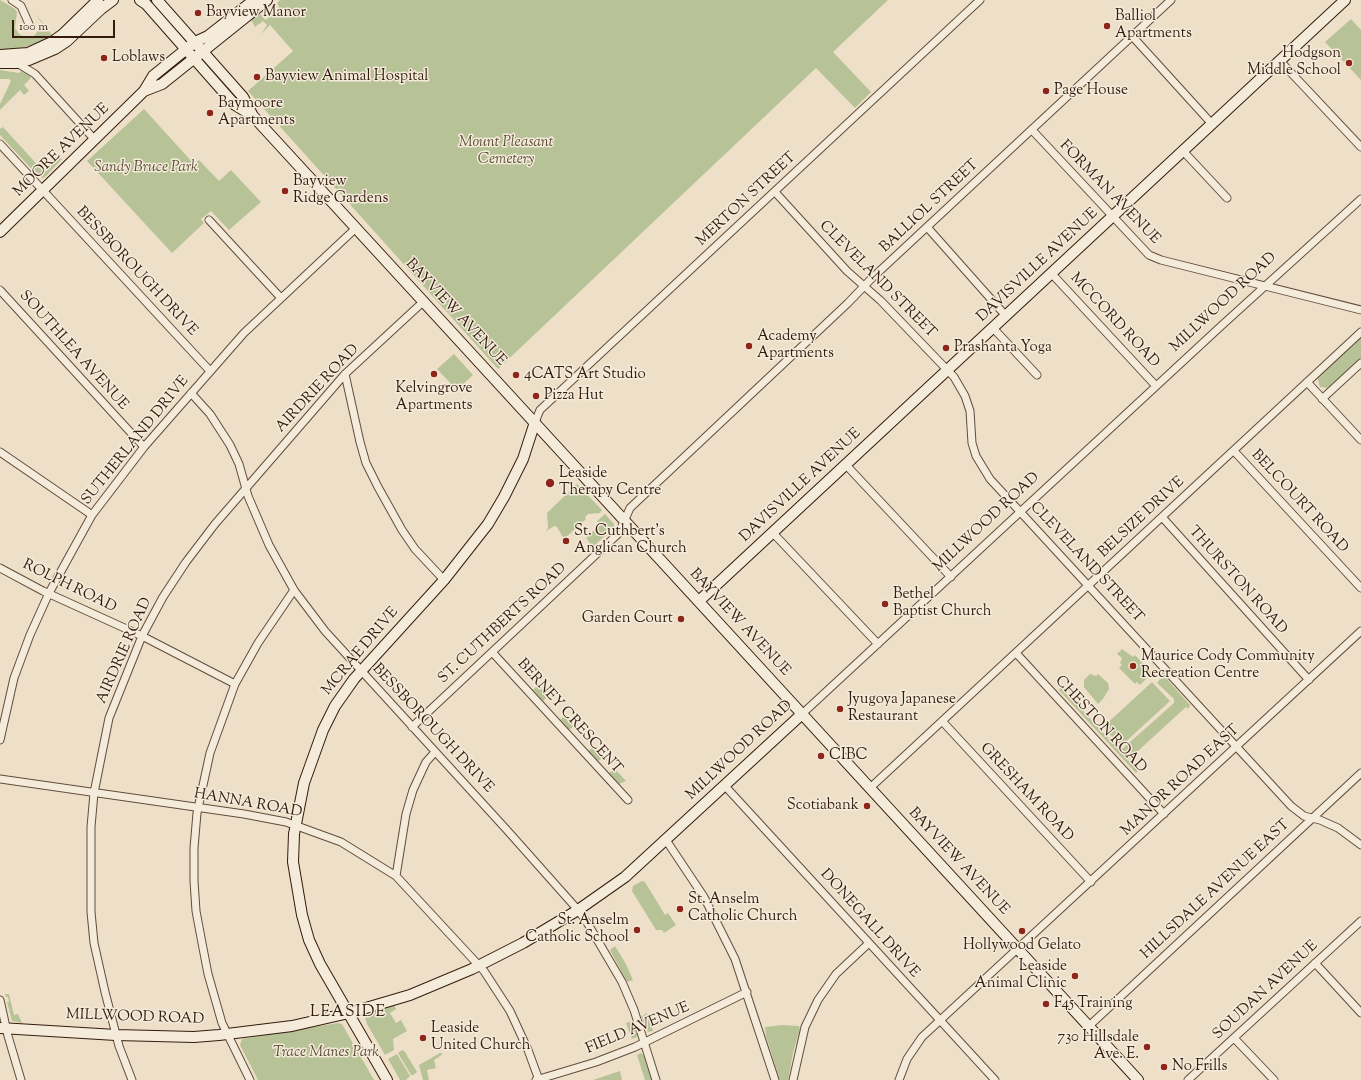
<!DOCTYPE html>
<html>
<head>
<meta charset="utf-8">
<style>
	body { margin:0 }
	#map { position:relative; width:1361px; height:1080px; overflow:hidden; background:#eee0c8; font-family:"Sorts Mill Goudy",serif }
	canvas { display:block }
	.scale { position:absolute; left:12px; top:20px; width:103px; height:18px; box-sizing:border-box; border:2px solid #341b0d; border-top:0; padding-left:5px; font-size:12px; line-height:14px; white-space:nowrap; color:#341b0d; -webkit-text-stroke:3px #f4ebdb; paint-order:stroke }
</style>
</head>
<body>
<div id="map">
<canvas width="1361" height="1080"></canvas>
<div class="scale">100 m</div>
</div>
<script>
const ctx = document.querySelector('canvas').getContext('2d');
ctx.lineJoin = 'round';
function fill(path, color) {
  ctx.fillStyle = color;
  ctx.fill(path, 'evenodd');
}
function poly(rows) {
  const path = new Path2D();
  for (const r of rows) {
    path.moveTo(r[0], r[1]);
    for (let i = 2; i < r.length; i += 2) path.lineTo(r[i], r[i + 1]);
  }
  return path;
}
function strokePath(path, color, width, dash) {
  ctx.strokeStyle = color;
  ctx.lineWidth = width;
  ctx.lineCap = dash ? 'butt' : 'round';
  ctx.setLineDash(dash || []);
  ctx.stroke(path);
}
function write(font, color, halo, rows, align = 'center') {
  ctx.font = font + ' "Sorts Mill Goudy",serif';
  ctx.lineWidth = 3;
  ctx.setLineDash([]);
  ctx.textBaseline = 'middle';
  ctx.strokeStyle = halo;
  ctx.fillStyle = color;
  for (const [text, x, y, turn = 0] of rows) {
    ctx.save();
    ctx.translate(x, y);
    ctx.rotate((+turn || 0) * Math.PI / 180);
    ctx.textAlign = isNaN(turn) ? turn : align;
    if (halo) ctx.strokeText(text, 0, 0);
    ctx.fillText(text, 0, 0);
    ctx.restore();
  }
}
const green = poly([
	[0,0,15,9,17,12,15,28,19,34,25,38,33,37,43,25,35,13,52,35,42,41,25,47,11,50,0,49],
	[280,0,888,0,833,52,871,92,855,108,816,68,498,369,248,91,293,51,270,25,261,34,267,25,263,21,255,27,251,20,259,13,266,20,279,7,277,3],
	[1351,19,1361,30,1361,80,1325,42],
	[0,70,19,73,21,71,30,76,31,78,24,85,29,91,24,95,20,90,0,110,0,104,11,81,9,79,0,79],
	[144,109,194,164,199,160,219,181,231,170,261,202,229,230,211,211,201,219,204,223,172,253,87,161],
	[3,127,44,172,60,158,62,159,46,176,43,178,38,176,0,135,0,129],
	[1361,336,1361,358,1331,386,1327,388,1320,387,1317,376],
	[454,354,473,375,457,390,437,369],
	[577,484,602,510,600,513,588,514,585,517,586,519,564,539,557,527,554,526,546,531,548,528,547,513],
	[605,514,614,524,614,527,591,549,588,545,590,543,586,538,600,525,597,521],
	[1122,649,1133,657,1135,655,1152,673,1140,685,1137,682,1135,684,1119,668,1122,665,1120,663,1122,658,1117,654],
	[1090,674,1096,676,1098,674,1108,683,1109,689,1103,699,1098,704,1084,687,1084,680],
	[1166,678,1190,705,1190,706,1188,709,1186,707,1128,760,1138,771,1136,773,1059,690,1061,687,1120,751,1174,703,1174,699,1157,683,1160,679],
	[1152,682,1170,701,1121,746,1103,727],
	[538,685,548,696,543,701,533,690],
	[566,715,575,725,569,730,560,720],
	[594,746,604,757,598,761,588,751],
	[615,769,626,781,619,784,609,773],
	[642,881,645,882,665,915,668,913,676,925,664,933,662,930,656,930,632,891,633,886],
	[615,946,626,964,633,980,627,982,610,950],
	[5,994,9,994,14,1015,18,1014,22,1023,12,1021,7,1002,9,1002,8,997,6,997],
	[394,1005,396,1009,390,1013,396,1023,401,1020,407,1031,393,1039,394,1050,385,1055,367,1024,365,1016,368,1014],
	[647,1013,653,1031,648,1032,641,1017],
	[633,1021,637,1034,637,1037,632,1039,626,1023],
	[338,1023,342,1024,374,1080,258,1080,240,1045,242,1039],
	[782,1025,799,1026,800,1029,793,1053,788,1080,780,1080,766,1036,765,1027],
	[402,1050,405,1052,417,1072,413,1075,411,1075,398,1053],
	[440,1053,443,1054,434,1060,436,1068,427,1070,429,1080,423,1080,419,1065],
	[641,1053,644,1056,652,1080,645,1080,637,1055],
	[397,1054,410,1076,406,1080,400,1080,388,1059],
	[620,1071,622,1080,593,1080]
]);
const street = poly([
	[12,0,21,6,29,24],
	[1132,36,1212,124],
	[1280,61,1361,147],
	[17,63,35,74,95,140],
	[1032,130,1149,255,1161,260,1361,310],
	[0,144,210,371],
	[1183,151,1227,198],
	[775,192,847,271,881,301,954,377,965,396,970,411,972,443,976,456,990,479,1291,806,1304,816,1320,820,1338,828,1361,845],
	[209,220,280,297],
	[927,227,1006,316],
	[1052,274,1156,386],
	[0,290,144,447],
	[993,328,1037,375],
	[345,374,360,442,366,463,378,487,402,530,415,549,444,580],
	[1307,382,1361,440],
	[191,393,210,414,230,445,239,464,248,496,269,545,294,590,325,631,506,829,578,910,588,924,622,982,634,1010,656,1080],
	[1322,399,1361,363],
	[535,422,540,410,980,0],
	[1234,451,1361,588],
	[0,452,92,515],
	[846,465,951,577],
	[1162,517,1309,680],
	[773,533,878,644],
	[0,568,43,591,142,636,235,684],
	[492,652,628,800],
	[1016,653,1164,814],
	[802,714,1220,327,1361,199],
	[942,721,1091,882],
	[412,727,619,533,630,508,848,303,871,279,1171,0],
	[0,740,14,678,30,635,49,593,92,515,144,447,244,333,356,228],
	[0,779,244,814,286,822,341,842,396,876,484,971,510,1011,528,1050,539,1080],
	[725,786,995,1080],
	[870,788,1361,332],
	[666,840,704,897,735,959,775,1080],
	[396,876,406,814,413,790,426,762,435,752],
	[1315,963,1361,1013],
	[0,1000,8,1036,21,1080],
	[1089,1026,1361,773],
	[1234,1038,1274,1080],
	[132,1080,119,1046,105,992,94,943,91,912,91,827,94,793,109,718,142,636,163,597,186,562,215,524,345,374,424,301],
	[250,1080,222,1023,208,974,202,943,196,911,194,881,194,848,197,813,210,753,235,684,258,643,294,590],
	[536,1080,596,1062,635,1047,747,992],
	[793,1080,805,1027,818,1000,836,974,869,943],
	[899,1080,907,1059,922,1037,1361,631],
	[1188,1080,1361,921]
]);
const secondary = poly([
	[140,0,146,4,235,105,253,116],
	[157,0,243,97,253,116,1138,1080],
	[0,55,28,53,52,42,63,34,98,0],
	[0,63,17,63,29,60,55,49,67,41,101,9,113,0],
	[144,91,162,84,267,0],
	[0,232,144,91,153,76,195,42,208,36,254,0],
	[699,601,1345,0],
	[0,1028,116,1035,194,1037,219,1035,292,1026,349,1013,410,995,472,969,523,943,578,910,625,877,802,714],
	[387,1080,320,964,309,940,302,915,293,862,294,834,304,783,323,730,335,706,354,679,444,580,488,524,504,497,523,459,535,422]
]);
const markers = [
	[198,13,4,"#8f2418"],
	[1107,26,4,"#8f2418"],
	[104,58,4,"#8f2418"],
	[1349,63,4,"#8f2418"],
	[257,77,4,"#8f2418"],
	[1046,91,4,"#8f2418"],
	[210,113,4,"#8f2418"],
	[285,191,4,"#8f2418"],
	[749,346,4,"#8f2418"],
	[946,348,4,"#8f2418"],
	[434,374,4,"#8f2418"],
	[516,375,4,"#8f2418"],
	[536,396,4,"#8f2418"],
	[550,483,5,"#8f2418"],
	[566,541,4,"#8f2418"],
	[885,604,4,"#8f2418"],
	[681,619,4,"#8f2418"],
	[1133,666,4,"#8f2418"],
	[840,709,4,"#8f2418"],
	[821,756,4,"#8f2418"],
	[867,806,4,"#8f2418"],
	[680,909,4,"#8f2418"],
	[637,930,4,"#8f2418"],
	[1022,931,4,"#8f2418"],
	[1075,976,4,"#8f2418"],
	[1046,1004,4,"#8f2418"],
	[423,1038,4,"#8f2418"],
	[1147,1047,4,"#8f2418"],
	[1164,1067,4,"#8f2418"]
];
const poiNames = [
	["Bayview Manor",206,13],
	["Balliol",1115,17],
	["Apartments",1115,34],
	["Hodgson",1341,54,"right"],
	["Middle School",1341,71,"right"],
	["Loblaws",112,58],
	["Bayview Animal Hospital",265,77],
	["Page House",1054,91],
	["Baymoore",218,104],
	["Apartments",218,121],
	["Bayview",293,182],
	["Ridge Gardens",293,199],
	["Academy",757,337],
	["Apartments",757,354],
	["Prashanta Yoga",954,348],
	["4CATS Art Studio",524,375],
	["Kelvingrove",434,389,"center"],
	["Apartments",434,406,"center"],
	["Pizza Hut",544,396],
	["Leaside",559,474],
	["Therapy Centre",559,491],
	["St. Cuthbert's",574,532],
	["Anglican Church",574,549],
	["Bethel",893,595],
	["Baptist Church",893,612],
	["Garden Court",673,619,"right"],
	["Maurice Cody Community",1141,657],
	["Recreation Centre",1141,674],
	["Jyugoya Japanese",848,700],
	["Restaurant",848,717],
	["CIBC",829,756],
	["Scotiabank",859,806,"right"],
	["St. Anselm",688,900],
	["Catholic Church",688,917],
	["St. Anselm",629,921,"right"],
	["Catholic School",629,938,"right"],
	["Hollywood Gelato",1022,946,"center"],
	["Leaside",1067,967,"right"],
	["Animal Clinic",1067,984,"right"],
	["F45 Training",1054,1004],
	["Leaside",431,1029],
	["United Church",431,1046],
	["730 Hillsdale",1139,1038,"right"],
	["Ave. E.",1139,1055,"right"],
	["No Frills",1172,1067]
];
const parkNames = [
	["Mount Pleasant",506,143],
	["Cemetery",506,160],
	["Sandy Bruce Park",146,168],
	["Trace Manes Park",326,1053]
];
const streetNames = [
	["MOORE AVENUE",62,151,-44],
	["FORMAN AVENUE",1109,193,46],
	["MERTON STREET",747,200,-43],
	["BALLIOL STREET",930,207,-43],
	["DAVISVILLE AVENUE",1038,266,-43],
	["BESSBOROUGH DRIVE",136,272,47],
	["CLEVELAND STREET",877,280,45],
	["MILLWOOD ROAD",1224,303,-43],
	["BAYVIEW AVENUE",455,313,47],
	["MCCORD ROAD",1114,321,47],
	["SOUTHLEA AVENUE",73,351,48],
	["AIRDRIE ROAD",318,389,-47],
	["SUTHERLAND DRIVE",136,441,-51],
	["DAVISVILLE AVENUE",801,486,-43],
	["BELCOURT ROAD",1299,502,47],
	["BELSIZE DRIVE",1142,518,-43],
	["MILLWOOD ROAD",987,523,-43],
	["CLEVELAND STREET",1086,563,47],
	["THURSTON ROAD",1237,581,48],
	["ROLPH ROAD",69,587,26],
	["BAYVIEW AVENUE",739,623,47],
	["ST. CUTHBERTS ROAD",503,624,-43],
	["AIRDRIE ROAD",125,651,-66],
	["MCRAE DRIVE",361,652,-50],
	["BERNEY CRESCENT",569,717,48],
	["CHESTON ROAD",1100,725,47],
	["BESSBOROUGH DRIVE",432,729,47],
	["MILLWOOD ROAD",740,751,-43],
	["MANOR ROAD EAST",1181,781,-43],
	["GRESHAM ROAD",1026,793,47],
	["HANNA ROAD",248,804,10],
	["BAYVIEW AVENUE",958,862,47],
	["HILLSDALE AVENUE EAST",1216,890,-43],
	["DONEGALL DRIVE",869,924,48],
	["SOUDAN AVENUE",1266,991,-43],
	["MILLWOOD ROAD",135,1018,2],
	["FIELD AVENUE",638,1029,-23]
];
const neighbourhoodNames = [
	["LEASIDE",348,1013]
];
fill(green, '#b7c297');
strokePath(street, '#624c3c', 9);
strokePath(secondary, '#341b0d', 12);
strokePath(street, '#f4ebdb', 7);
strokePath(secondary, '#f4ebdb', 10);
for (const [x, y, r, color] of markers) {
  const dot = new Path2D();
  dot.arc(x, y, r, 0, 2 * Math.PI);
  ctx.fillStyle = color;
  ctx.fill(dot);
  strokePath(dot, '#f4ebdb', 1.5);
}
write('15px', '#341b0d', '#f4ebdb', poiNames, 'left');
write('italic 15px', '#5b4d36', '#f4ebdb', parkNames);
write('15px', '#341b0d', '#f4ebdb', streetNames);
ctx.letterSpacing = '1px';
write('16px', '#341b0d', '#f4ebdb', neighbourhoodNames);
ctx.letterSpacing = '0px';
</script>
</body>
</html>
